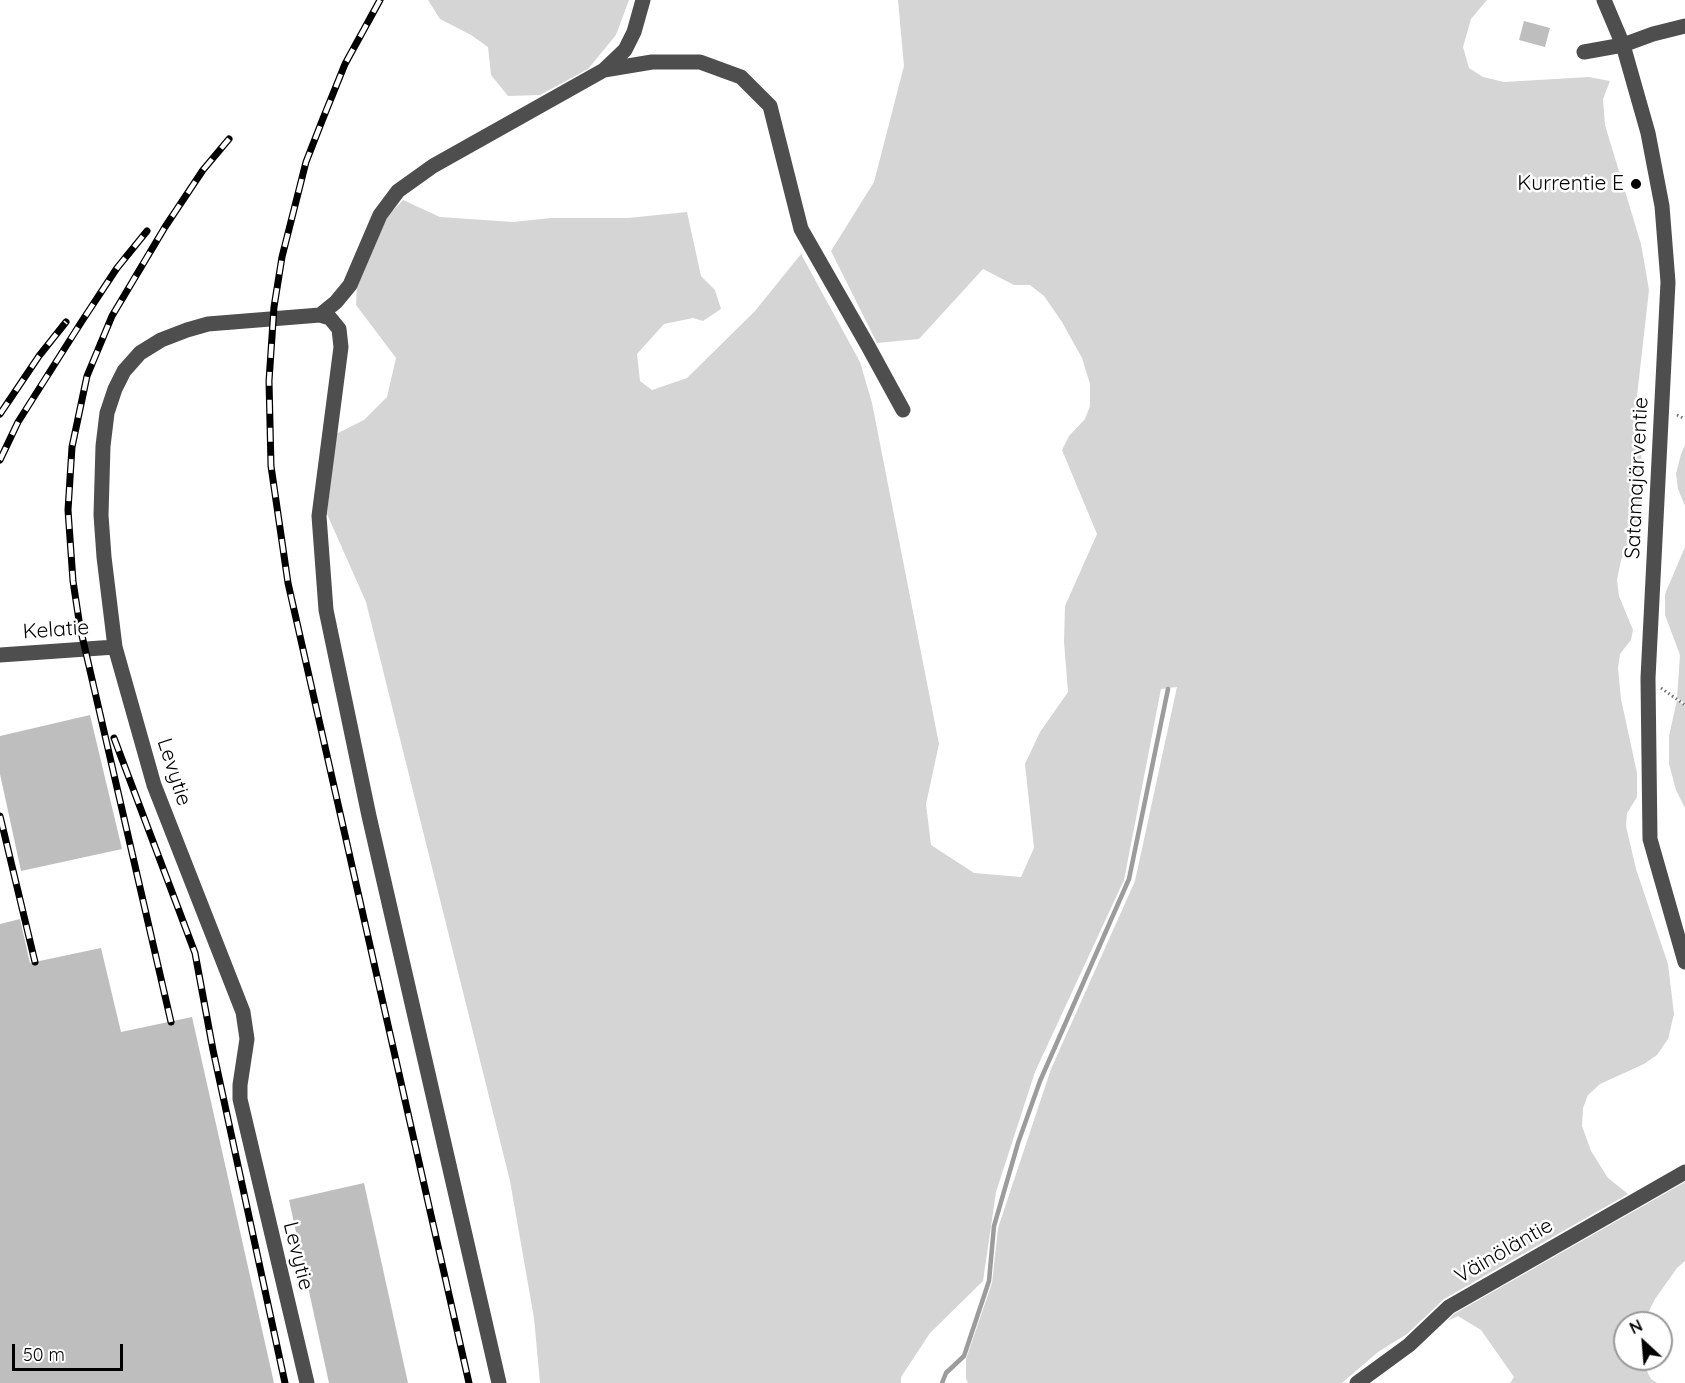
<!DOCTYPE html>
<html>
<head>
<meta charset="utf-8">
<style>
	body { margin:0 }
	#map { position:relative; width:1685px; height:1383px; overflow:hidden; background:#fff; font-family:Quicksand,sans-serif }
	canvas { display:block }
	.north { position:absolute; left:1613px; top:1311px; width:60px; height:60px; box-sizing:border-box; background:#fff; border:2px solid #999; border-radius:50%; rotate:334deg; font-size:16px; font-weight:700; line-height:24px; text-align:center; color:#000 }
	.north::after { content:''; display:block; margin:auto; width:21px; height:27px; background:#000; clip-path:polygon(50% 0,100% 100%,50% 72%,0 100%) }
	.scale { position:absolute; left:12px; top:1344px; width:111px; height:27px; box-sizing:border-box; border:3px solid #000; border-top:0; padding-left:8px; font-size:18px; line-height:21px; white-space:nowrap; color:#000; -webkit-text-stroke:4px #fff; paint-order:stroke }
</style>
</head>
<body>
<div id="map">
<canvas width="1685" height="1383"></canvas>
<div class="north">N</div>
<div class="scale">50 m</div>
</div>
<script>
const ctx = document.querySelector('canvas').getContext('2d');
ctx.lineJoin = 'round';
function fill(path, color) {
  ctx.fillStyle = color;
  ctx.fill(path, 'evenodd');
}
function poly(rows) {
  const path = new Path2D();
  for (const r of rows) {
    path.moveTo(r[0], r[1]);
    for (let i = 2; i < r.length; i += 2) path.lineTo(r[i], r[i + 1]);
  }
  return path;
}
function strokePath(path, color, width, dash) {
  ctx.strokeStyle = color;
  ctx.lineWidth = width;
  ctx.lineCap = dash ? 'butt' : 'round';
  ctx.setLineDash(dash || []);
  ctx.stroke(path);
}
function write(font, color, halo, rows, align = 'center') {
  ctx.font = font + ' Quicksand,sans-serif';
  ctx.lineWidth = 5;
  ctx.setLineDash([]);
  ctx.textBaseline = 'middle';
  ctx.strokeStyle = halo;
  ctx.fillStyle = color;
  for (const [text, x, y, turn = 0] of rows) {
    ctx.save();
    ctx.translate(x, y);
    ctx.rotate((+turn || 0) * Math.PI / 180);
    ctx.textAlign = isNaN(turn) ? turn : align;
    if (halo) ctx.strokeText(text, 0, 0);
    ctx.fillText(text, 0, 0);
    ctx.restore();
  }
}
const green = poly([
	[428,0,629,0,616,35,588,69,540,95,508,96,491,75,488,47,471,35,440,19],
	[898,0,1487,0,1471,19,1463,47,1469,68,1483,77,1504,82,1589,77,1610,81,1603,99,1605,125,1641,244,1649,290,1637,396,1643,481,1640,522,1621,560,1617,580,1619,596,1633,630,1631,640,1620,654,1618,668,1621,699,1637,773,1637,797,1627,813,1626,826,1636,869,1668,964,1674,1014,1668,1039,1657,1055,1644,1064,1600,1084,1588,1095,1583,1108,1582,1126,1591,1151,1608,1178,1628,1194,1444,1299,1407,1334,1378,1352,1342,1383,968,1383,966,1379,966,1359,992,1283,998,1228,1051,1069,1135,881,1177,687,1161,689,1124,880,1035,1072,996,1192,983,1281,930,1333,901,1377,901,1383,540,1383,534,1318,510,1181,366,602,327,514,336,434,364,420,387,397,396,358,356,305,357,284,384,220,403,200,440,217,513,222,551,218,628,218,687,212,701,276,715,290,721,309,703,321,693,318,664,324,637,354,640,381,652,390,687,378,755,311,801,254,860,362,872,403,939,744,926,804,931,845,974,873,1021,877,1034,848,1025,764,1040,732,1068,692,1064,642,1065,606,1097,534,1062,450,1069,436,1085,419,1090,406,1090,384,1082,358,1062,322,1044,296,1030,285,1014,285,983,269,919,339,877,343,831,251,874,182,904,66],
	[1685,445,1685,506,1678,489,1676,474,1681,454],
	[1685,547,1685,703,1677,698,1680,655,1665,615,1665,594],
	[1677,700,1685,706,1685,808,1676,790,1669,764,1669,736],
	[1685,1182,1685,1261,1677,1268,1655,1299,1643,1323,1625,1323,1625,1359,1641,1359,1651,1379,1657,1383,1510,1383,1514,1377,1481,1330,1458,1316,1447,1321,1454,1314]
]);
const stream = poly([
	[942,1383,946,1373,964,1356,989,1281,994,1226,1018,1143,1040,1081,1129,879,1168,689]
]);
const building = poly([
	[1524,21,1550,28,1545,47,1519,40],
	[90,715,122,849,21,871,0,774,0,736],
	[20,919,30,963,101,948,121,1032,192,1017,274,1383,0,1383,0,924],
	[364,1183,408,1383,329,1383,289,1200]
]);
const path = poly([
	[1677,415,1685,419],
	[1661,688,1685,705]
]);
const minor = poly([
	[1604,0,1623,45,1648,133,1662,206,1668,282,1648,678,1650,839,1685,962],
	[1584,52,1623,45,1653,34,1685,26],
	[604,70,652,62,700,62,741,77,770,106,801,229,868,346,903,410],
	[320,315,336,302,350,285,380,215,398,191,433,166,604,70,625,50,634,32,643,0],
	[0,655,115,647],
	[307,1383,240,1099,240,1085,247,1039,243,1012,154,785,115,647,104,557,101,515,103,446,107,413,115,389,124,371,140,353,161,340,187,330,208,324,320,315,330,318,339,329,341,347,319,516,326,610,369,816,499,1383],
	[1357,1383,1409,1345,1449,1307,1685,1172]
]);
const rail = poly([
	[380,0,345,64,322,121,306,162,282,257,274,307,269,381,271,466,288,583,469,1383],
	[0,414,39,356,66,322],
	[0,460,18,422,82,321,117,268,147,231],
	[114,738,195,953,213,1050,285,1383],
	[0,816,35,962],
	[171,1022,80,627,73,581,68,510,72,447,87,376,112,316,165,227,203,170,229,139]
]);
const markers = [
	[1636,184,6,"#000"]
];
const poiNames = [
	["Kurrentie E",1624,184]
];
const streetNames = [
	["Satamajärventie",1637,478,-87],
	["Kelatie",56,630,-4],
	["Levytie",174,772,72],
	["Väinöläntie",1504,1251,-30],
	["Levytie",298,1256,76]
];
fill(green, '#d5d5d5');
strokePath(stream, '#9c9c9c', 4.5);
fill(building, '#bebebe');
strokePath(path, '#707070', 3, [1.5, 3]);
strokePath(minor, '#4e4e4e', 15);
strokePath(rail, '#000', 7);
strokePath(rail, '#fff', 4.5, [14]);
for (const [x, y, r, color] of markers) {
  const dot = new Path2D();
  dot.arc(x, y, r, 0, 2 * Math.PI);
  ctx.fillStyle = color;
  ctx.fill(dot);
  strokePath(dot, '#fff', 2);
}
write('21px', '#000', '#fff', poiNames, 'right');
write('21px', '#000', '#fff', streetNames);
</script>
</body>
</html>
